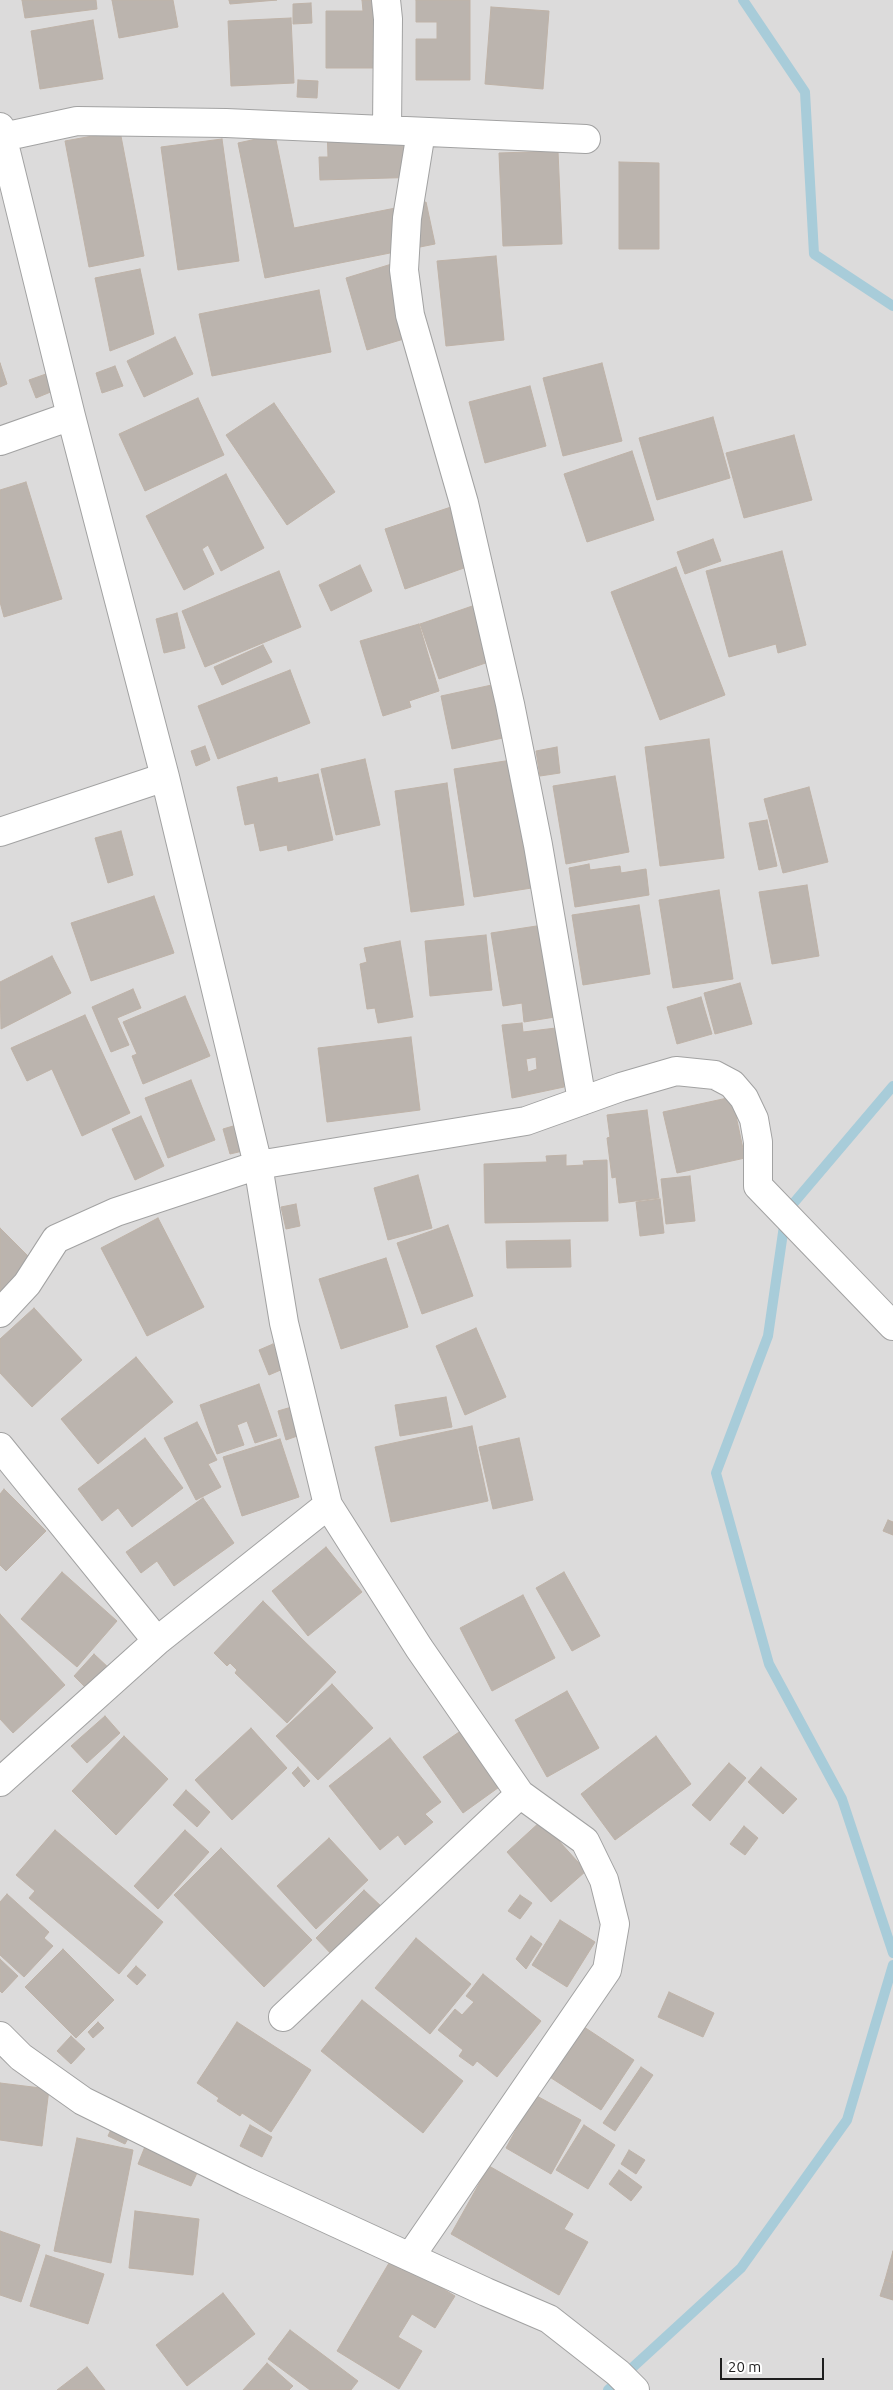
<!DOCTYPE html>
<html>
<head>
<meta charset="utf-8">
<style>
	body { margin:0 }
	#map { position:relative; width:893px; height:2390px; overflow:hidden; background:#eeece5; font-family:Ubuntu,sans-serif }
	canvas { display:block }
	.scale { position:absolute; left:720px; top:2358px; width:104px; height:22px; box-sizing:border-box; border:2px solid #1e1e1e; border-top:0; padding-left:6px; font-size:15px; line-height:18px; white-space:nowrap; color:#1e1e1e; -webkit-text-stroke:4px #fff; paint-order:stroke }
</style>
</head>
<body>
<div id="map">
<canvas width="893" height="2390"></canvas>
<div class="scale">20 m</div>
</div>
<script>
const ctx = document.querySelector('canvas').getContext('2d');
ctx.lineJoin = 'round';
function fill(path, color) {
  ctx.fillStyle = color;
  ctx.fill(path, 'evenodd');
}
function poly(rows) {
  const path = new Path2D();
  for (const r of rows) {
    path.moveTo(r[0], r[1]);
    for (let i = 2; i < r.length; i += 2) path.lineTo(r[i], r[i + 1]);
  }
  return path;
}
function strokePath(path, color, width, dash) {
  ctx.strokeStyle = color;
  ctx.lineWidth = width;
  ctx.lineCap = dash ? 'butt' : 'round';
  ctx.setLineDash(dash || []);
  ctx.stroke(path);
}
const residential = poly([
	[0,0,893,0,893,2390,0,2390]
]);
const stream = poly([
	[743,0,805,92,814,254,893,306],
	[893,1086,786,1212,768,1336,716,1473,769,1664,842,1799,893,1953],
	[608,2390,741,2268,847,2120,893,1965]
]);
const building = poly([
	[22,0,96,0,97,9,25,18,22,0],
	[112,0,173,0,178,27,119,38,112,0],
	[229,0,277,0,230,4,229,0],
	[362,0,385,0,385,68,326,68,326,11,363,11,362,0],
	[416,0,470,0,470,80,416,80,416,39,437,39,437,22,416,22,416,0],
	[311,3,312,23,293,24,293,4,311,3],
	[491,7,549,11,543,89,485,84,491,7],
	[291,18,294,83,231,86,228,21,291,18],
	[93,20,103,79,40,89,31,31,93,20],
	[298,80,318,81,317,98,297,97,298,80],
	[423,124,424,177,320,180,319,157,328,157,327,128,423,124],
	[120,131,144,256,89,267,65,141,120,131],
	[275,135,294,228,426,202,435,244,265,278,238,143,275,135],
	[222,139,239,261,178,270,161,147,222,139],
	[558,151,562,244,503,246,499,153,558,151],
	[619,162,659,163,659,249,619,249,619,162],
	[496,256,504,340,446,346,437,261,496,256],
	[408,259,424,333,367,350,346,278,408,259],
	[140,269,154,334,110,351,95,278,140,269],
	[319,290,331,352,212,376,199,314,319,290],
	[175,337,193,374,144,397,127,361,175,337],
	[0,363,7,384,0,387,0,363],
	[602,363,622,441,563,456,543,378,602,363],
	[115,366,123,386,102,393,96,373,115,366],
	[46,374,53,391,36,398,29,380,46,374],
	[530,386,546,446,485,463,469,402,530,386],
	[198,398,224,455,145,491,119,434,198,398],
	[274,403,335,492,287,525,226,435,274,403],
	[713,417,730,478,657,500,639,438,713,417],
	[794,435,812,500,744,518,726,453,794,435],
	[632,451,654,520,587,542,564,474,632,451],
	[226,474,264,548,221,571,208,545,202,549,214,574,184,590,146,516,226,474],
	[26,482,62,599,4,617,0,602,0,490,26,482],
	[457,505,478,563,405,589,385,529,457,505],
	[713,539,721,561,685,574,677,552,713,539],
	[782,551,806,645,778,653,776,644,729,657,706,571,782,551],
	[360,565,372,591,331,611,319,585,360,565],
	[676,567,725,695,660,720,611,592,676,567],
	[279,571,301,627,205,667,182,611,279,571],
	[484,602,503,657,439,679,420,624,484,602],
	[177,613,185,648,164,653,156,619,177,613],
	[419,624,439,691,409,701,411,707,383,716,360,641,419,624],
	[263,645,272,662,222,685,214,667,263,645],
	[290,670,310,723,218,759,198,706,290,670],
	[501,683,512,736,452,749,441,696,501,683],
	[709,739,724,858,660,866,645,747,709,739],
	[205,746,210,760,196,766,191,751,205,746],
	[557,747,560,773,540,776,536,751,557,747],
	[365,759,380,825,336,835,321,769,365,759],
	[518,759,538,887,474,897,454,769,518,759],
	[318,774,333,840,288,851,287,845,260,851,254,823,245,825,237,787,277,777,278,783,318,774],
	[615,776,629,852,566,864,553,786,615,776],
	[447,783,464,905,411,912,395,791,447,783],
	[809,787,828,862,783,873,764,799,809,787],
	[767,820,777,866,759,870,749,823,767,820],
	[121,831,133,875,108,883,95,838,121,831],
	[589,864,590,870,620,866,621,873,646,869,649,895,575,907,569,868,589,864],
	[807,885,819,956,772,964,759,892,807,885],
	[719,890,733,979,673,988,659,900,719,890],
	[154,896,174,953,91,981,71,923,154,896],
	[639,905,650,974,583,985,572,915,639,905],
	[556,923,561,1016,524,1022,522,1003,503,1006,491,933,556,923],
	[486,935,492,990,430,996,425,941,486,935],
	[400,941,413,1017,378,1023,375,1008,367,1009,360,964,367,962,364,948,400,941],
	[52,956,71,993,1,1029,0,982,52,956],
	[740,983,752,1024,715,1034,704,993,740,983],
	[133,989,141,1008,117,1018,129,1045,111,1052,92,1007,133,989],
	[185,996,210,1056,143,1084,132,1056,137,1054,123,1022,185,996],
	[701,997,712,1034,677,1044,667,1007,701,997],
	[85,1015,130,1113,82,1136,52,1069,27,1081,11,1048,85,1015],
	[522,1023,523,1032,556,1028,564,1087,512,1098,502,1025,522,1023],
	[536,1057,537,1069,528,1072,526,1059,536,1057],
	[411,1037,420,1110,327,1122,318,1048,411,1037],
	[191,1080,215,1140,168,1158,145,1098,191,1080],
	[732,1097,745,1158,677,1173,663,1112,732,1097],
	[647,1110,659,1198,619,1203,616,1177,612,1178,607,1138,610,1137,607,1115,647,1110],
	[141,1116,164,1166,135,1180,112,1129,141,1116],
	[240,1124,247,1150,230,1154,223,1129,240,1124],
	[566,1155,566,1166,584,1165,583,1161,607,1160,608,1221,485,1223,484,1164,547,1162,546,1156,566,1155],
	[418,1175,432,1228,388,1240,374,1188,418,1175],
	[690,1176,695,1221,666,1224,661,1179,690,1176],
	[660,1199,664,1233,640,1236,636,1202,660,1199],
	[296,1204,300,1226,286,1229,281,1207,296,1204],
	[158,1218,204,1307,147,1336,101,1248,158,1218],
	[448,1225,473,1296,422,1314,397,1243,448,1225],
	[0,1228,37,1265,0,1304,0,1228],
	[570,1240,571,1267,507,1268,506,1241,570,1240],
	[386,1258,408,1327,341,1349,319,1279,386,1258],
	[34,1308,82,1360,32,1407,0,1373,0,1339,34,1308],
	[476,1328,506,1397,465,1415,436,1346,476,1328],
	[273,1344,283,1369,269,1375,259,1350,273,1344],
	[136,1357,173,1402,98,1464,61,1419,136,1357],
	[259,1384,277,1436,255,1443,247,1421,237,1425,244,1445,217,1454,200,1405,259,1384],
	[446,1397,452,1427,400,1436,395,1405,446,1397],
	[295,1406,303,1434,286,1440,278,1411,295,1406],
	[197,1422,217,1460,208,1464,221,1487,196,1500,164,1438,197,1422],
	[472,1426,488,1501,391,1522,375,1447,472,1426],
	[145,1438,183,1488,132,1527,118,1508,102,1521,78,1489,145,1438],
	[519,1438,533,1500,493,1509,479,1447,519,1438],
	[280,1439,299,1497,242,1516,223,1457,280,1439],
	[4,1489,46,1531,6,1571,0,1565,0,1494,4,1489],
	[203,1498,234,1543,174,1586,157,1561,141,1573,126,1552,203,1498],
	[888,1520,893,1522,893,1535,883,1531,888,1520],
	[326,1547,362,1592,308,1636,272,1591,326,1547],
	[62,1572,117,1621,77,1667,21,1619,62,1572],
	[564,1572,600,1636,572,1651,536,1588,564,1572],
	[523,1595,555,1658,492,1691,460,1628,523,1595],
	[263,1601,336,1672,287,1723,235,1673,237,1670,230,1663,227,1666,214,1653,263,1601],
	[0,1614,65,1685,13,1733,0,1719,0,1614],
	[94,1654,111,1670,89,1691,74,1676,94,1654],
	[332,1684,373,1728,318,1780,276,1736,332,1684],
	[567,1691,599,1748,547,1777,515,1720,567,1691],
	[105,1716,120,1733,87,1763,71,1746,105,1716],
	[251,1728,287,1768,232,1820,195,1780,251,1728],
	[462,1730,502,1785,463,1813,423,1757,462,1730],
	[124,1736,168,1779,116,1835,72,1791,124,1736],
	[656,1736,691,1784,615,1840,581,1794,656,1736],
	[390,1738,441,1802,425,1814,433,1822,405,1845,398,1835,380,1850,329,1786,390,1738],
	[729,1763,746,1778,710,1821,692,1805,729,1763],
	[298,1767,310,1781,304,1787,292,1773,298,1767],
	[761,1767,797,1799,783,1814,748,1782,761,1767],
	[186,1790,210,1812,197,1827,173,1805,186,1790],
	[541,1821,586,1871,551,1902,507,1852,541,1821],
	[744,1826,758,1838,745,1855,730,1844,744,1826],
	[55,1830,163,1922,119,1974,29,1898,35,1891,16,1875,55,1830],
	[185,1830,209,1852,158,1909,134,1886,185,1830],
	[329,1838,368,1880,316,1929,277,1886,329,1838],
	[221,1848,312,1940,264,1987,174,1895,221,1848],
	[364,1890,383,1908,334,1957,316,1938,364,1890],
	[7,1894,49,1932,44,1938,53,1946,24,1977,0,1955,0,1902,7,1894],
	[520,1895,532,1903,520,1919,508,1911,520,1895],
	[560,1920,595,1942,567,1987,532,1965,560,1920],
	[531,1936,542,1944,526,1969,516,1959,531,1936],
	[416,1938,471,1984,430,2034,375,1988,416,1938],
	[63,1949,114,2000,76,2038,25,1987,63,1949],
	[0,1959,18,1976,2,1993,0,1991,0,1959],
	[136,1966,146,1975,137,1985,127,1976,136,1966],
	[483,1974,541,2021,497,2077,477,2061,473,2066,459,2056,463,2050,438,2030,455,2009,462,2015,474,2002,466,1996,483,1974],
	[669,1992,714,2013,703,2037,658,2017,669,1992],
	[362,2000,463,2081,423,2133,321,2051,362,2000],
	[98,2022,104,2028,93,2038,88,2032,98,2022],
	[237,2022,311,2070,271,2132,242,2113,240,2116,217,2101,219,2098,197,2083,237,2022],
	[578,2023,634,2060,601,2110,545,2074,578,2023],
	[71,2036,85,2049,71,2064,57,2051,71,2036],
	[641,2067,653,2075,615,2131,603,2123,641,2067],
	[0,2083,49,2089,42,2146,0,2140,0,2083],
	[535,2095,581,2120,551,2174,506,2148,535,2095],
	[114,2123,132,2131,125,2144,108,2136,114,2123],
	[250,2125,272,2137,262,2157,240,2146,250,2125],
	[584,2125,615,2145,588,2189,556,2170,584,2125],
	[77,2138,133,2150,111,2263,54,2251,77,2138],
	[148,2139,202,2162,191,2186,138,2164,148,2139],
	[629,2150,645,2160,636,2174,621,2164,629,2150],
	[489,2166,573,2214,564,2229,588,2242,559,2295,451,2234,489,2166],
	[619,2170,642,2187,631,2201,609,2184,619,2170],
	[135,2211,199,2219,193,2275,129,2268,135,2211],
	[0,2231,40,2245,21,2302,0,2295,0,2231],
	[893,2251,893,2282,885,2280,893,2251],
	[46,2255,104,2274,88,2324,30,2306,46,2255],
	[392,2258,455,2296,435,2328,412,2314,398,2337,422,2351,399,2389,337,2351,392,2258],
	[885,2280,893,2283,893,2300,880,2296,885,2280],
	[223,2293,255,2334,187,2386,156,2345,223,2293],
	[290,2330,358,2381,351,2390,310,2390,268,2359,290,2330],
	[267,2363,293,2386,289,2390,243,2390,267,2363],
	[87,2367,105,2390,57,2390,87,2367]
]);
const minor = poly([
	[386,0,388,19,387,130],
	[0,127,71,416,165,777,258,1165,284,1323,328,1505,419,1648,520,1794,585,1841,604,1880,615,1924,607,1970,410,2257],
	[421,132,407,218,404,270,410,315,464,503,510,704,538,845,582,1101],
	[3,137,77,121,226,123,586,139],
	[0,441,71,416],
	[0,832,165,777],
	[0,1313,27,1284,56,1239,116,1212,258,1165,526,1121,621,1087,676,1071,715,1075,732,1084,744,1098,754,1119,758,1142,758,1186,893,1326],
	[0,1447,157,1641],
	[0,1782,157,1641,328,1505],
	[283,2017,520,1794],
	[0,2036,21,2057,83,2101,245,2181,486,2292,549,2319,618,2373,635,2390]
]);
fill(residential, '#dcdbdb');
strokePath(stream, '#a8ccd9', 10);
fill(building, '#bbb4ae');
strokePath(building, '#bfb3a8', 1);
strokePath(minor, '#a2a2a2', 30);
strokePath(minor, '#fff', 28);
</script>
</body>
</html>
